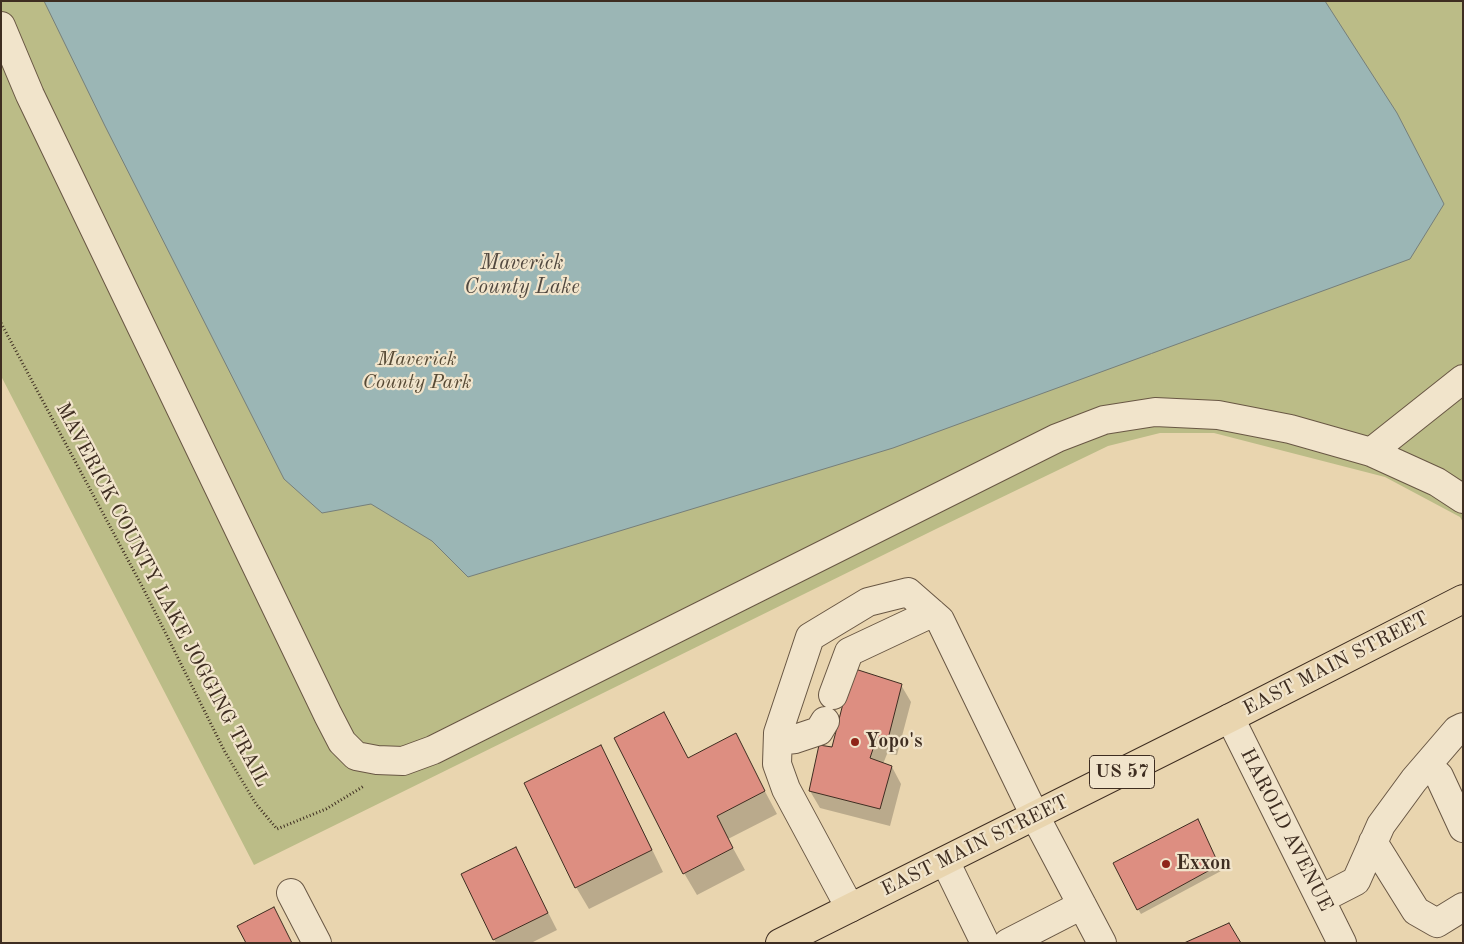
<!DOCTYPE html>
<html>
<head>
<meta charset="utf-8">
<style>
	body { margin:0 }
	#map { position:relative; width:1464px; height:944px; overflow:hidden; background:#e9d5af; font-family:"Old Standard TT",serif }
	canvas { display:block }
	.frame { position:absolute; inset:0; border:2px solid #3e2d21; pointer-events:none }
</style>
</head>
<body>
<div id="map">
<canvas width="1464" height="944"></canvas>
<div class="frame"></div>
</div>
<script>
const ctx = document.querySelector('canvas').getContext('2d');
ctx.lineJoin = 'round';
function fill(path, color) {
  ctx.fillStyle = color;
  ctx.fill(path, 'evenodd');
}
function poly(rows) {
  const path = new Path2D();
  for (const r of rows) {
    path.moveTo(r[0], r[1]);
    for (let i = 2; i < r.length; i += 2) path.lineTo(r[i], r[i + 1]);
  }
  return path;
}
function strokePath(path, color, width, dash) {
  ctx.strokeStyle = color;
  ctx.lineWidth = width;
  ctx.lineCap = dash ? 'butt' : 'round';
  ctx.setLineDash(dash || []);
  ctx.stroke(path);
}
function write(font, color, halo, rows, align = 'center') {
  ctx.font = font + ' "Old Standard TT",serif';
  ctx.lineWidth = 4.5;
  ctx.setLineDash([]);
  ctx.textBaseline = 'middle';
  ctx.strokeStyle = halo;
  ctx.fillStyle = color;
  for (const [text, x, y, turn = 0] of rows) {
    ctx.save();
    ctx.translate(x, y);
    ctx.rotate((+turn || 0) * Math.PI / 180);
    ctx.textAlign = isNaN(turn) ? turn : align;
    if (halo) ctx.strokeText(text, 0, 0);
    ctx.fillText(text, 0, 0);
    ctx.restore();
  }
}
const green = poly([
	[1,1,1463,1,1463,522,1460,517,1385,477,1214,433,1160,433,1108,446,936,529,254,865,1,376]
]);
const water = poly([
	[44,1,1325,1,1397,113,1444,204,1410,259,893,448,468,577,432,541,371,504,322,513,284,479,105,126,44,1]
]);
const shadow = poly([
	[901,685,911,702,897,755,887,754,883,764,892,767,901,784,890,826,820,808,810,791,833,749],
	[735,735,777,814,728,839,745,870,697,895,684,873],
	[600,747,613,769,663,872,589,909,576,887],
	[1200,826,1221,871,1141,914,1138,909],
	[516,849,557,930,531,943,496,943,494,939]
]);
const building = poly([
	[852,668,902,684,888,739,877,737,870,758,892,766,880,809,809,791,819,745,832,747,852,668],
	[664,712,688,758,736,733,765,791,717,816,733,848,683,874,614,738,664,712],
	[601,745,652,850,575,888,524,783,601,745],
	[1198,819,1219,865,1137,910,1113,863,1198,819],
	[516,847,548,913,493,940,461,874,516,847],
	[274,907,292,943,246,943,237,926,274,907],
	[1229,923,1241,943,1184,943,1229,923]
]);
const path = poly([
	[1,323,143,588,225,752,256,804,277,829,326,809,364,786]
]);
const minor = poly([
	[1,26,30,95,328,715,342,742,356,756,377,760,403,761,433,750,1057,438,1104,420,1155,412,1218,415,1290,429,1371,452,1437,482,1463,499],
	[1371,452,1463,379],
	[833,695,849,652,932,613],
	[1230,718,1342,943],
	[778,741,795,739,819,731,825,721],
	[1427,765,1439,776,1463,828],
	[1373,842,1416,911,1437,923,1463,907],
	[945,861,985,943],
	[291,893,317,943],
	[1321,899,1356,881,1381,825,1414,780,1457,730,1463,727],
	[850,908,786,789,777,764,778,733,810,637,868,602,908,592,940,620,1035,816,1102,943],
	[1008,943,1082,905]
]);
const major = poly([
	[780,943,1230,718,1463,599]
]);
const markers = [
	[855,742,5,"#8f2418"],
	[1166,864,5,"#8f2418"]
];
const shields = [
	[1122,772,65]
];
const shieldNames = [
	["US 57",1122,772]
];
const parkNames = [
	["Maverick",417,360],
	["County Park",417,383]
];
const streetNames = [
	["MAVERICK COUNTY LAKE JOGGING TRAIL",162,595,62],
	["EAST MAIN STREET",1336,664,-27],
	["HAROLD AVENUE",1286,830,63],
	["EAST MAIN STREET",975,846,-26]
];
const poiNames = [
	["Yopo's",865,742],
	["Exxon",1176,864]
];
const waterNames = [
	["Maverick",522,263],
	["County Lake",522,287]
];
fill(green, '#bbbc87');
fill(water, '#9bb6b5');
strokePath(water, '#767f7a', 1);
fill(shadow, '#0003');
fill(building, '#dd8e81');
strokePath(building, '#3e2d21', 1);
strokePath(minor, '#695744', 30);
strokePath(major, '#3e2d21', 30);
strokePath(path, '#3e2d21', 3, [1, 2.5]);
strokePath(minor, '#f1e4cb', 28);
strokePath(major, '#e9d5af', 28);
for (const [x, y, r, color] of markers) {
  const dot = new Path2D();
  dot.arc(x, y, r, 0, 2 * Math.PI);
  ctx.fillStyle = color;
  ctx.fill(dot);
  strokePath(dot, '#f1e4cb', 2);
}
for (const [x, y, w] of shields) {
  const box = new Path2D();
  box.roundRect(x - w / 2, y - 16.5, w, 33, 4);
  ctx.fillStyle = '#f1e4cb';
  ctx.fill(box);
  strokePath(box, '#3e2d21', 1);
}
write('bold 19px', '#3e2d21', null, shieldNames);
write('italic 20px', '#574a35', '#f1e4cb', parkNames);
write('20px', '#3e2d21', '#f1e4cb', streetNames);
write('bold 20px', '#3e2d21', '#f1e4cb', poiNames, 'left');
write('italic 21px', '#51483f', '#f1e4cb', waterNames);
</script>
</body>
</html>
